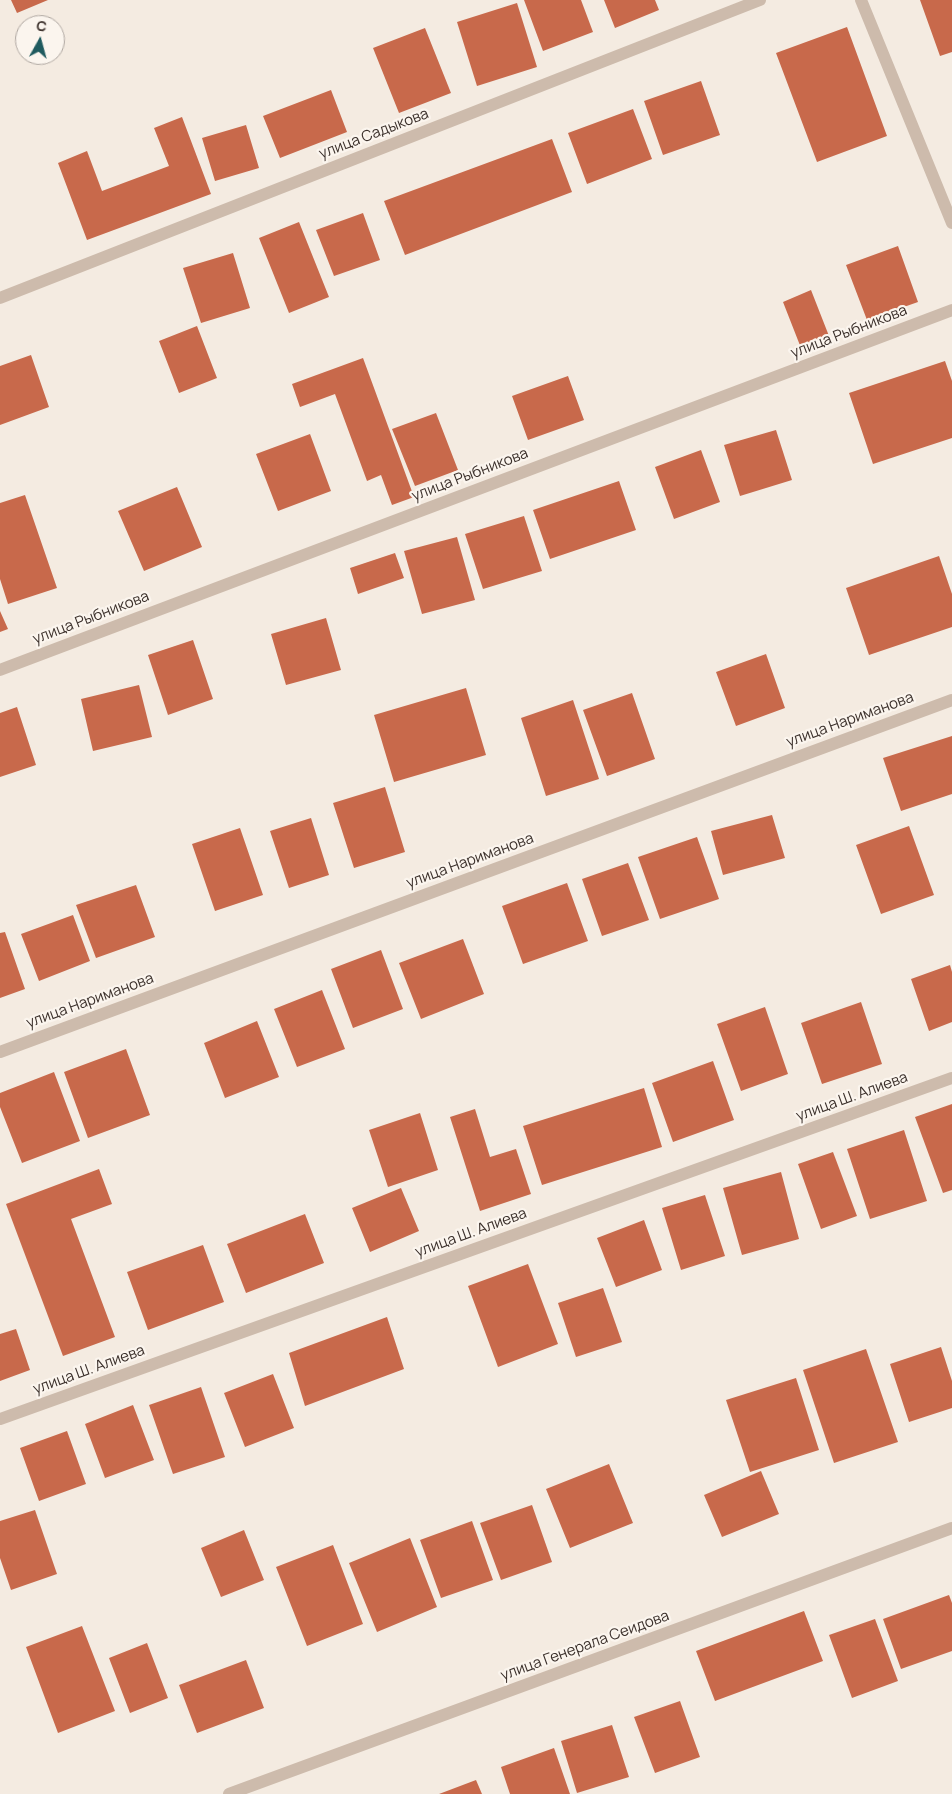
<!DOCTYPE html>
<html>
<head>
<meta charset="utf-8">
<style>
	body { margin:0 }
	#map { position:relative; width:952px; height:1794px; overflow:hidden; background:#f4ebe1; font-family:Manrope,sans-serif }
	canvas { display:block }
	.north { position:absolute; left:15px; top:15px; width:50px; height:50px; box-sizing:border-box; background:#fbf5ee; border:1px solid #aea6a0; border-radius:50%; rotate:7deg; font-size:14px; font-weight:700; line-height:20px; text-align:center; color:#3b302b }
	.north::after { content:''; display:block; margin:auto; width:18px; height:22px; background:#1f5a5e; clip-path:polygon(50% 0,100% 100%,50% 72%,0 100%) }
</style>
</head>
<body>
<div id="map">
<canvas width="952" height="1794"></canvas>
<div class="north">С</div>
</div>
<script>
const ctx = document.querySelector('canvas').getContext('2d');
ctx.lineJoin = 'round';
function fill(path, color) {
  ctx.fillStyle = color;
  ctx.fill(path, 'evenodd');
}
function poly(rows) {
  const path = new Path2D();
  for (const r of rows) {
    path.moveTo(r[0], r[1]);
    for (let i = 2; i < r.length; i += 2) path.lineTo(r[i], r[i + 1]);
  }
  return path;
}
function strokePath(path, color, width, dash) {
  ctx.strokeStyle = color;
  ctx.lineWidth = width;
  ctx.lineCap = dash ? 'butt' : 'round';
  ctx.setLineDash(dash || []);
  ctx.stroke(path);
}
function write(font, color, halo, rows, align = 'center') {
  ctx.font = font + ' Manrope,sans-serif';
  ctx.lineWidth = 4.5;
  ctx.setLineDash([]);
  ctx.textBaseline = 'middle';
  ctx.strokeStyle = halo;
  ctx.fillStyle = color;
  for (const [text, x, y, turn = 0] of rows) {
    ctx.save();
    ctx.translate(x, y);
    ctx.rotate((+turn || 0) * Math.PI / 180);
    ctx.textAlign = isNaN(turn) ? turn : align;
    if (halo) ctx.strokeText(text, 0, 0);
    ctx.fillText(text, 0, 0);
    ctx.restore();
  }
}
const building = poly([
	[11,0,48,0,17,13],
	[524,0,581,0,593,32,543,51],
	[604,0,655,0,659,10,615,28],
	[920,0,952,0,952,52,940,56],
	[517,3,537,67,477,86,457,22],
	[847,27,887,136,817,162,776,53],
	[425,28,451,93,399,113,373,48],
	[701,81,720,135,663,155,644,101],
	[331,90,347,132,280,158,263,116],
	[633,109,652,159,587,184,568,133],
	[182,117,211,194,87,240,58,163,87,151,102,191,169,166,154,128],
	[246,125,259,168,215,181,202,138],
	[552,139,572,192,405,255,384,201],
	[363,213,380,260,334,276,316,230],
	[299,222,329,297,289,313,259,238],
	[898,246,918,302,867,320,846,265],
	[233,253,250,308,201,323,183,268],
	[811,290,829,336,801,348,783,302],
	[197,326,217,378,179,393,159,341],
	[31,355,49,407,0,425,0,366],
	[363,358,414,497,392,505,381,475,367,481,335,394,300,407,292,384],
	[945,361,952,381,952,438,873,464,849,393],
	[568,376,584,420,528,440,512,396],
	[436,413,458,470,415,486,392,429],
	[776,430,792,480,740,496,724,445],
	[310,434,331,491,278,511,256,454],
	[701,450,720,502,674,519,655,467],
	[619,481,636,530,550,559,533,510],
	[177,487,202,547,144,571,118,511],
	[25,495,57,588,8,604,0,579,0,503],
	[524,516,542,571,483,589,465,534],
	[457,537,475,600,422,614,404,551],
	[395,553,404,578,358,594,350,568],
	[939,556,952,594,952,627,869,655,846,588],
	[0,611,8,629,0,632],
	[326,618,341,670,286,685,271,634],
	[193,640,213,699,168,715,148,655],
	[766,654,785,708,736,726,716,672],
	[139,685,152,737,93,751,81,699],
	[466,688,486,755,394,782,374,715],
	[632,693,655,759,607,776,583,710],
	[573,700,599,779,546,796,521,718],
	[17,707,36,765,0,777,0,713],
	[952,736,952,794,901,811,883,758],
	[385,787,405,852,354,868,333,803],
	[772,815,785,858,723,875,711,831],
	[311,818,329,875,289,888,270,831],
	[909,826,934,895,881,914,856,845],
	[240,828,263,895,215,911,192,844],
	[697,837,719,899,660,919,638,857],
	[628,863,649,920,602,936,582,879],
	[567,883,588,941,523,964,502,906],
	[136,885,155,937,96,958,76,905],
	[73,915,90,961,39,981,21,934],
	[5,932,25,989,0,998,0,933],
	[463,939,484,994,421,1019,399,963],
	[381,950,403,1009,353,1028,331,969],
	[950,965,952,972,952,1022,929,1031,911,979],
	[322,990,345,1049,297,1067,274,1009],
	[861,1002,882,1064,822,1084,801,1023],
	[765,1007,788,1074,741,1091,717,1024],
	[257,1021,279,1077,225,1098,204,1043],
	[126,1049,150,1115,88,1138,64,1072],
	[713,1061,734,1120,673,1142,652,1083],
	[54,1072,80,1141,22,1163,0,1107,0,1093],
	[644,1088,662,1147,542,1185,523,1126],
	[952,1104,952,1190,943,1193,915,1117],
	[475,1109,490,1157,516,1149,531,1194,480,1211,450,1117],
	[420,1113,438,1170,388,1187,369,1130],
	[904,1130,927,1201,870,1219,847,1149],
	[833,1152,857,1216,821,1229,798,1164],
	[99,1169,112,1204,71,1219,115,1337,63,1356,6,1204],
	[781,1172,799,1239,742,1255,723,1188],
	[401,1188,419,1231,370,1252,352,1208],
	[705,1195,725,1256,681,1270,662,1208],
	[305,1214,324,1263,246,1293,227,1244],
	[644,1220,662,1270,616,1287,597,1238],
	[203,1245,224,1302,148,1330,127,1272],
	[528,1264,558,1344,498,1367,468,1286],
	[603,1288,622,1342,576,1357,558,1303],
	[387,1317,404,1369,305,1406,289,1353],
	[16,1329,30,1370,0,1381,0,1334],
	[941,1347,952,1381,952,1408,909,1422,890,1364],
	[866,1349,898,1442,834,1463,803,1370],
	[273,1374,294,1428,245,1447,224,1393],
	[796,1378,819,1450,750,1472,726,1400],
	[201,1387,225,1457,173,1474,149,1405],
	[133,1405,154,1460,105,1478,85,1424],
	[67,1431,86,1484,39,1501,20,1448],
	[609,1464,633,1523,570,1548,546,1489],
	[761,1471,779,1514,722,1537,704,1495],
	[532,1505,552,1562,501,1580,480,1523],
	[35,1510,57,1574,11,1590,0,1558,0,1521],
	[472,1521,493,1580,441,1598,420,1540],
	[244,1530,264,1580,221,1597,201,1548],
	[410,1538,437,1607,377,1632,349,1563],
	[333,1545,363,1624,307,1646,276,1567],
	[949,1595,952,1603,952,1651,901,1669,883,1619],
	[804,1611,823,1661,715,1701,696,1651],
	[875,1619,898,1681,852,1698,829,1635],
	[82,1626,115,1711,58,1733,26,1647],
	[147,1643,168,1698,130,1713,109,1658],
	[246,1660,264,1708,197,1733,179,1685],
	[680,1701,700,1757,655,1773,634,1717],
	[612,1725,629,1777,577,1793,561,1741],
	[554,1748,570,1794,510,1794,501,1767],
	[476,1780,482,1794,439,1794]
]);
const minor = poly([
	[861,0,952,223],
	[0,298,760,0],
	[0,670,952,310],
	[0,1052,952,700],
	[0,1419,952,1078],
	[229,1794,952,1528]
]);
const streetNames = [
	["улица Садыкова",374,134,-21],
	["улица Рыбникова",849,332,-21],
	["улица Рыбникова",470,475,-21],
	["улица Рыбникова",91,618,-21],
	["улица Нариманова",850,720,-20],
	["улица Нариманова",470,861,-20],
	["улица Нариманова",90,1001,-20],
	["улица Ш. Алиева",852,1097,-20],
	["улица Ш. Алиева",471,1233,-20],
	["улица Ш. Алиева",89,1370,-20],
	["улица Генерала Сеидова",585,1646,-20]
];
fill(building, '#c8694b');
strokePath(minor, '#cdbbac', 12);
write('15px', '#3b302b', '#fbf5ee', streetNames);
</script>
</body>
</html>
